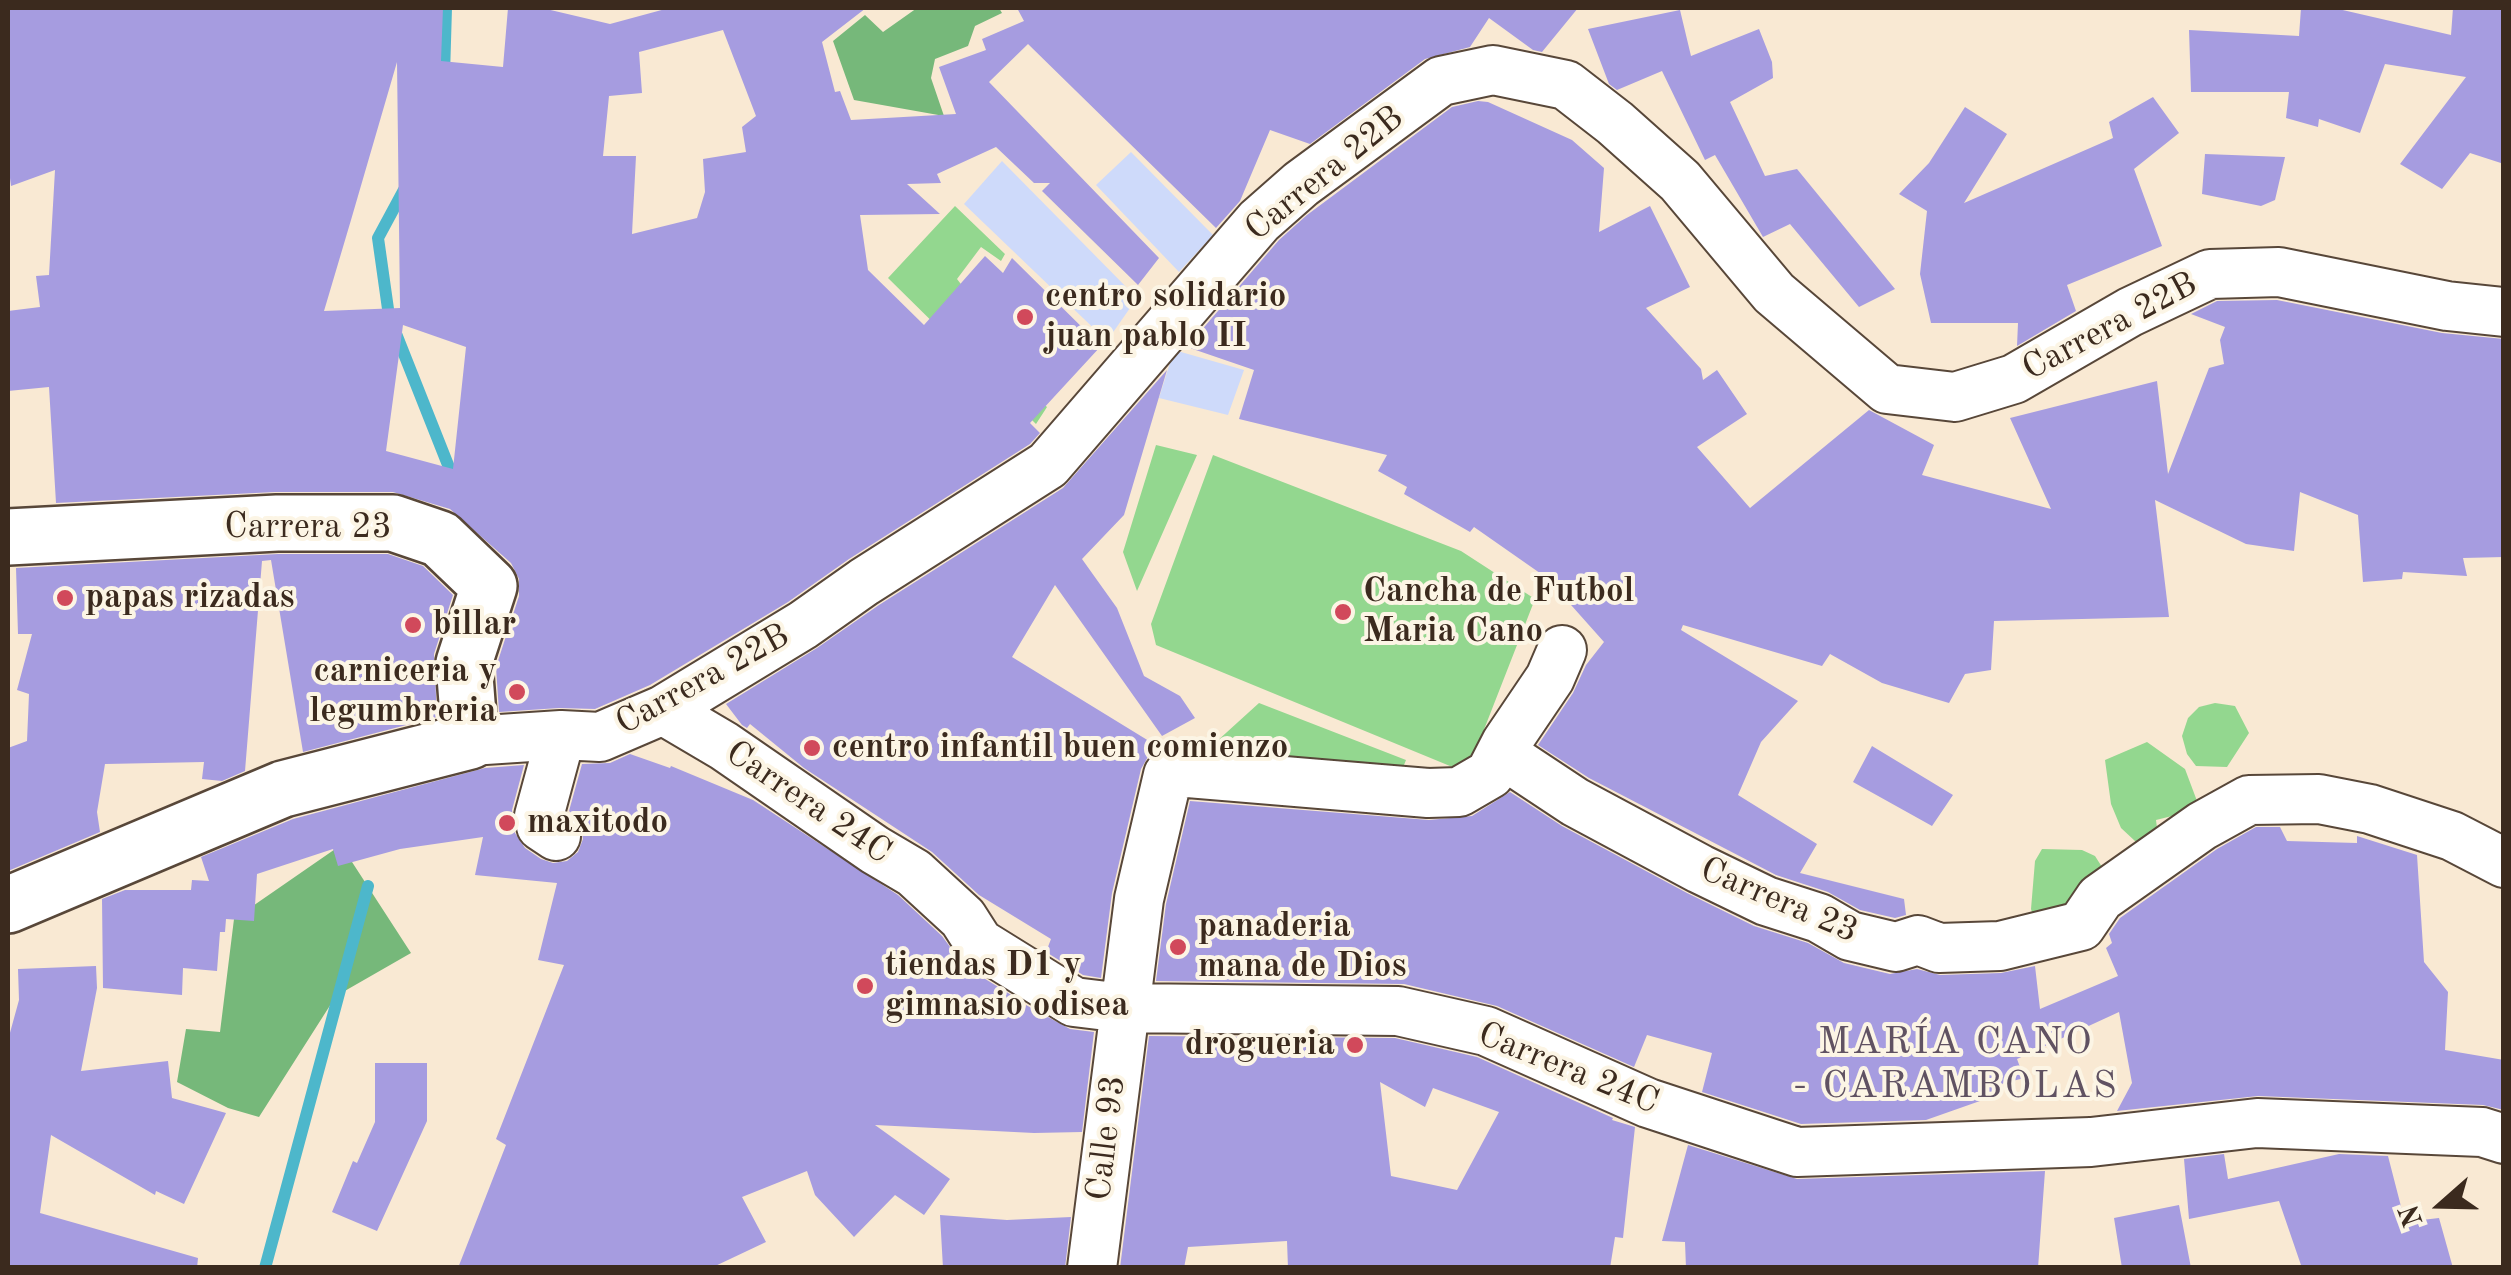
<!DOCTYPE html>
<html>
<head>
<meta charset="utf-8">
<style>
	body { margin:0 }
	#map { position:relative; width:2511px; height:1275px; overflow:hidden; background:#f9e9d3; font-family:"Old Standard TT",serif }
	canvas { display:block }
	.frame { position:absolute; inset:0; border:10px solid #3b2a1e; pointer-events:none }
	.north { position:absolute; left:2391px; top:1155px; width:100px; height:100px; -webkit-text-stroke:8px #fcf5e5; paint-order:stroke; rotate:250deg; font-size:28px; font-weight:700; line-height:40px; text-align:center; color:#3b2a1e }
	.north::after { content:''; display:block; margin:auto; width:35px; height:45px; background:#3b2a1e; clip-path:polygon(50% 0,100% 100%,50% 72%,0 100%) }
</style>
</head>
<body>
<div id="map">
<canvas width="2511" height="1275"></canvas>
<div class="frame"></div>
<div class="north">N</div>
</div>
<script>
const ctx = document.querySelector('canvas').getContext('2d');
ctx.lineJoin = 'round';
function fill(path, color) {
  ctx.fillStyle = color;
  ctx.fill(path, 'evenodd');
}
function poly(rows) {
  const path = new Path2D();
  for (const r of rows) {
    path.moveTo(r[0], r[1]);
    for (let i = 2; i < r.length; i += 2) path.lineTo(r[i], r[i + 1]);
  }
  return path;
}
function strokePath(path, color, width, dash) {
  ctx.strokeStyle = color;
  ctx.lineWidth = width;
  ctx.lineCap = dash ? 'butt' : 'round';
  ctx.setLineDash(dash || []);
  ctx.stroke(path);
}
function write(font, color, halo, rows, align = 'center') {
  ctx.font = font + ' "Old Standard TT",serif';
  ctx.lineWidth = 8;
  ctx.setLineDash([]);
  ctx.textBaseline = 'middle';
  ctx.strokeStyle = halo;
  ctx.fillStyle = color;
  for (const [text, x, y, turn = 0] of rows) {
    ctx.save();
    ctx.translate(x, y);
    ctx.rotate((+turn || 0) * Math.PI / 180);
    ctx.textAlign = isNaN(turn) ? turn : align;
    if (halo) ctx.strokeText(text, 0, 0);
    ctx.fillText(text, 0, 0);
    ctx.restore();
  }
}
const built = poly([
	[1131,152,1213,235,1179,272,1096,185],
	[1002,161,1137,298,1107,341,964,204],
	[1174,350,1244,370,1228,415,1159,398]
]);
const green = poly([
	[955,206,1005,254,1001,261,981,247,957,279,977,305,958,331,1047,407,1036,424,888,278],
	[1156,445,1197,455,1137,591,1123,552],
	[1213,455,1461,551,1535,599,1467,773,1156,645,1151,624],
	[1259,703,1406,760,1398,780,1205,752],
	[2215,703,2235,706,2249,733,2227,767,2196,766,2187,754,2182,736,2188,718,2199,707],
	[2147,742,2185,769,2200,809,2156,820,2158,836,2148,846,2135,841,2121,828,2111,804,2105,760],
	[2042,849,2082,850,2095,856,2102,867,2097,892,2034,919,2031,909,2035,861]
]);
const forest = poly([
	[917,8,999,8,1002,13,975,26,968,46,935,59,931,78,944,116,854,100,833,41,865,15,883,32],
	[341,845,411,953,336,996,259,1117,228,1108,177,1082,186,1029,220,1032,234,919]
]);
const stream = poly([
	[444,75,446,8],
	[406,186,378,238,389,316,454,480],
	[265,1268,368,886]
]);
const building = poly([
	[8,8,443,8,441,61,503,67,508,8,542,8,610,24,669,8,866,8,822,42,835,92,840,91,851,120,956,114,939,67,986,50,982,39,1024,21,1017,8,1578,8,1542,52,1533,50,1489,18,1470,47,1425,59,1310,144,1270,130,1240,201,1216,228,1028,44,989,82,1159,258,1138,285,1042,191,1050,183,1034,183,996,147,937,174,941,183,907,184,940,214,860,215,868,270,924,325,985,256,1003,273,1012,258,1101,346,1030,423,1040,433,1030,444,849,559,788,602,650,685,595,709,559,708,499,712,496,667,519,596,519,579,511,563,450,509,393,492,275,492,56,503,49,387,8,391,8,311,40,307,36,276,49,275,55,170,11,186,8,162],
	[723,30,756,116,742,127,746,152,703,159,705,192,697,218,632,234,636,156,603,156,609,96,642,93,639,52],
	[397,62,400,308,324,311,351,220],
	[403,325,466,347,453,469,386,451],
	[2301,8,2334,8,2451,35,2453,8,2504,8,2504,164,2470,153,2442,189,2400,164,2466,77,2385,64,2360,133,2319,119,2318,127,2286,118,2289,92,2191,92,2189,30,2299,36],
	[1680,10,1691,56,1759,29,1772,62,1773,78,1730,102,1765,176,1797,169,1895,289,1859,307,1790,224,1763,237,1715,155,1705,160,1662,71,1617,90,1609,84,1588,29],
	[2153,97,2179,133,2134,169,2162,246,2067,285,2076,311,2017,346,2018,323,1931,323,1920,274,1927,211,1899,194,1929,163,1965,107,2007,134,1964,203,2113,138,2109,122],
	[1478,101,1488,102,1572,140,1604,168,1599,232,1650,206,1690,287,1646,308,1701,369,1703,380,1717,370,1747,414,1697,447,1750,508,1869,410,1934,445,1922,475,2051,509,2010,418,2157,381,2168,474,2209,368,2224,364,2220,340,2225,327,2191,314,2217,301,2277,300,2442,333,2504,339,2504,557,2463,558,2467,576,2403,572,2402,579,2363,582,2358,515,2300,492,2294,551,2246,544,2155,500,2169,617,1994,621,1991,670,1965,674,1949,703,1882,683,1830,654,1822,666,1683,625,1681,630,1798,701,1761,742,1738,795,1817,844,1800,873,1904,899,1906,915,1895,918,1860,910,1828,892,1776,875,1589,778,1538,745,1573,693,1586,665,1604,642,1547,578,1474,527,1470,532,1404,494,1407,487,1378,471,1387,455,1239,419,1254,370,1187,347,1279,240,1307,215,1452,107],
	[2205,154,2285,157,2275,200,2261,206,2202,194],
	[1167,370,1124,515,1082,559,1117,608,1144,676,1180,696,1195,718,1162,736,1055,585,1012,657,1162,749,1149,755,1141,769,1112,893,1101,978,1083,975,1046,952,1051,939,979,895,932,852,804,768,750,724,747,728,742,725,726,704,817,648,879,605,1063,488],
	[278,554,388,554,423,566,453,595,434,654,437,717,303,752,271,560,262,561,245,771,222,781,202,779,204,762,105,764,97,812,100,832,8,871,8,748,27,741,29,694,17,690,32,634,18,634,16,568],
	[1872,746,1953,795,1932,826,1853,782],
	[630,754,670,768,671,766,753,800,898,895,942,936,964,966,1013,996,1025,1009,1026,1005,1070,1029,1094,1032,1082,1132,1034,1133,875,1125,950,1179,924,1215,895,1195,854,1237,815,1195,807,1171,742,1197,766,1242,711,1268,458,1268,506,1145,496,1139,564,965,538,960,557,883,475,875,483,837,400,849,338,866,333,849,257,874,254,921,226,919,225,932,220,932,217,971,183,968,182,995,103,988,102,899,125,890,191,890,192,880,209,881,201,857,293,819,485,768,524,765,512,810,515,833,525,848,541,859,553,863,567,861,578,852,583,839,580,823,569,811,582,764,610,763],
	[1510,792,1562,826,1687,893,1754,926,1808,943,1844,963,1890,974,1917,969,1940,975,2001,973,2035,966,2040,1009,2118,976,2106,948,2112,943,2109,934,2120,918,2217,849,2256,827,2280,827,2287,841,2357,843,2357,836,2417,855,2424,962,2448,992,2445,1050,2504,1060,2504,1110,2483,1105,2258,1096,2117,1111,2132,1083,2119,1012,2017,1059,2024,1078,1994,1086,1997,1095,1926,1120,1801,1124,1702,1092,1712,1053,1647,1035,1634,1067,1497,1006,1404,984,1156,981,1166,904,1190,801,1429,820,1472,816],
	[96,966,97,988,81,1071,168,1061,172,1098,226,1113,184,1204,156,1191,155,1195,51,1135,40,1213,198,1258,197,1268,8,1268,8,1040,19,1000,18,969],
	[1149,1036,1395,1038,1477,1057,1613,1118,1612,1120,1635,1127,1623,1238,1615,1237,1610,1268,1288,1268,1287,1241,1188,1247,1184,1268,1120,1268],
	[1380,1082,1425,1107,1433,1088,1499,1112,1457,1190,1391,1176],
	[375,1063,427,1063,427,1121,377,1231,332,1212,353,1161,357,1163,375,1122],
	[1688,1145,1797,1179,2045,1171,2038,1268,1686,1268,1685,1242,1662,1241],
	[2224,1154,2228,1179,2339,1154,2388,1156,2405,1222,2439,1218,2453,1268,2302,1268,2279,1201,2189,1219,2184,1159],
	[2179,1205,2191,1268,2122,1268,2114,1218],
	[940,1215,1007,1220,1071,1217,1065,1268,943,1268]
]);
const minor = poly([
	[663,710,724,746,875,850,914,873,963,918,979,943,1074,1002,1123,1008,1398,1011,1486,1031,1648,1103,1797,1152,2091,1142,2257,1123,2482,1132,2504,1139],
	[470,741,561,735,600,737,663,710,803,625,864,582,1048,465,1259,221,1301,184,1441,81,1493,70,1566,85,1615,123,1680,181,1774,293,1887,389,1955,397,2014,379,2130,312,2210,274,2279,272,2447,306,2504,312],
	[1501,753,1575,802,1700,869,1766,901,1819,918,1850,936,1896,947,1918,940,1939,948,2000,946,2081,926,2100,898,2202,826,2249,800,2319,799,2370,809,2452,836,2504,863],
	[556,836,541,826,539,816,561,735],
	[1092,1268,1139,899,1168,775,1188,773,1428,793,1459,792,1490,774,1506,743,1550,678,1562,650]
]);
const tertiary = poly([
	[8,537,277,523,393,523,440,539,489,586,464,663,470,741,283,789,8,905]
]);
const markers = [
	[1025,317,10,"#d1495b"],
	[65,598,10,"#d1495b"],
	[1343,612,10,"#d1495b"],
	[413,625,10,"#d1495b"],
	[517,692,10,"#d1495b"],
	[812,748,10,"#d1495b"],
	[507,823,10,"#d1495b"],
	[1178,947,10,"#d1495b"],
	[865,986,10,"#d1495b"],
	[1355,1045,10,"#d1495b"]
];
const streetNames = [
	["Carrera 22B",1325,174,-39],
	["Carrera 22B",2110,327,-28],
	["Carrera 23",308,528],
	["Carrera 22B",703,680,-29],
	["Carrera 24C",808,803,34],
	["Carrera 23",1779,901,23],
	["Carrera 24C",1568,1069,22],
	["Calle 93",1107,1138,-83]
];
const poiNames = [
	["centro solidario",1045,297],
	["juan pablo II",1045,337],
	["Cancha de Futbol",1363,592],
	["Maria Cano",1363,632],
	["papas rizadas",85,598],
	["billar",433,625],
	["carniceria y",497,672,"right"],
	["legumbreria",497,712,"right"],
	["centro infantil buen comienzo",832,748],
	["maxitodo",527,823],
	["panaderia",1198,927],
	["mana de Dios",1198,967],
	["tiendas D1 y",885,966],
	["gimnasio odisea",885,1006],
	["drogueria",1335,1045,"right"]
];
const neighbourhoodNames = [
	["MARÍA CANO",1956,1043],
	["- CARAMBOLAS",1956,1087]
];
fill(built, '#cedafa');
fill(green, '#93d78f');
fill(forest, '#76b87a');
strokePath(stream, '#4db7cb', 12);
fill(building, '#a69ce0');
strokePath(minor, '#584739', 52);
strokePath(tertiary, '#584739', 60);
strokePath(minor, '#fff', 48);
strokePath(tertiary, '#fff', 55);
for (const [x, y, r, color] of markers) {
  const dot = new Path2D();
  dot.arc(x, y, r, 0, 2 * Math.PI);
  ctx.fillStyle = color;
  ctx.fill(dot);
  strokePath(dot, '#fcf5e5', 4);
}
write('35px', '#3b2a1e', '#fcf5e5', streetNames);
write('bold 35px', '#3b2a1e', '#fcf5e5', poiNames, 'left');
ctx.letterSpacing = '2.5px';
write('38px', '#605262', '#fcf5e5', neighbourhoodNames);
ctx.letterSpacing = '0px';
</script>
</body>
</html>
